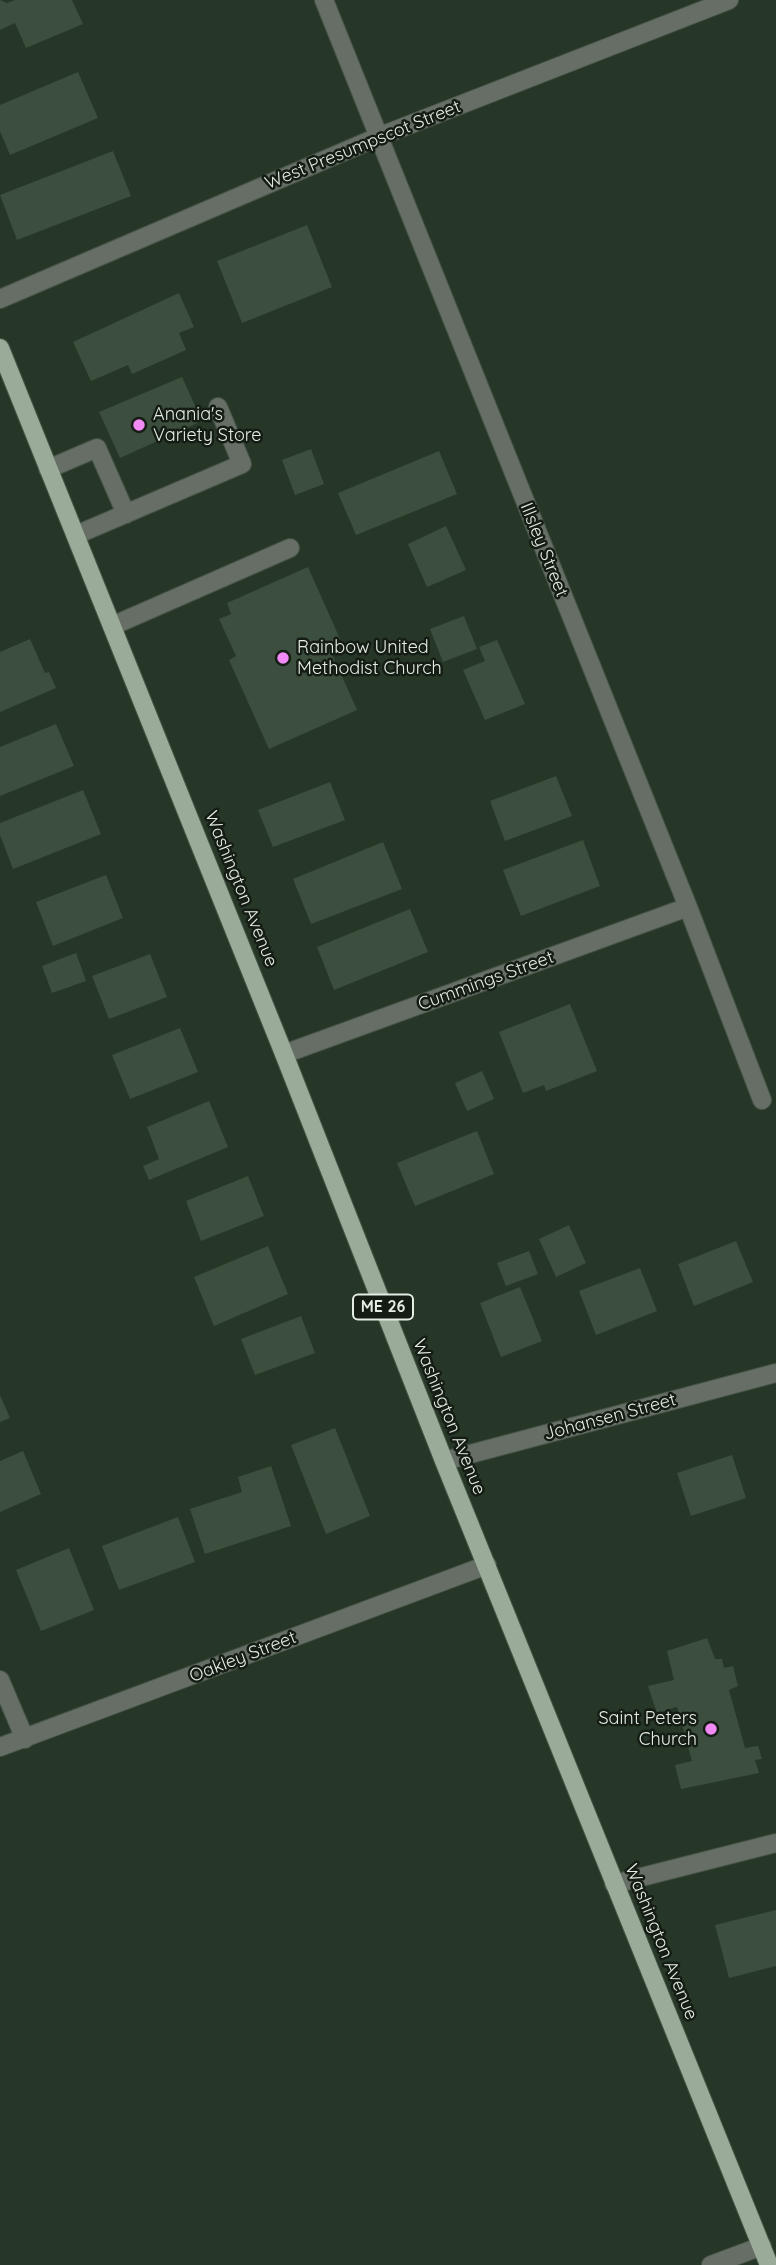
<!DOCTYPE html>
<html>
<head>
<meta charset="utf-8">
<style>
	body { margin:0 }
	canvas { display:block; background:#263627 }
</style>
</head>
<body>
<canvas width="776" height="2265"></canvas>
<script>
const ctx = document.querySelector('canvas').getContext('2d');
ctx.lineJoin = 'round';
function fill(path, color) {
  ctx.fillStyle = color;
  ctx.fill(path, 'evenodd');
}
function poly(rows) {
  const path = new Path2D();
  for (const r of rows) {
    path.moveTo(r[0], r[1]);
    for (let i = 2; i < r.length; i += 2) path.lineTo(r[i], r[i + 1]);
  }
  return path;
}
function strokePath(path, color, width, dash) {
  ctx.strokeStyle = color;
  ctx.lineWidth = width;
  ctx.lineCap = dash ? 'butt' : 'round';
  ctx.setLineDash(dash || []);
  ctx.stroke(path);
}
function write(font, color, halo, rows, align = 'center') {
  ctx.font = font + ' Quicksand,sans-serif';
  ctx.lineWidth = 5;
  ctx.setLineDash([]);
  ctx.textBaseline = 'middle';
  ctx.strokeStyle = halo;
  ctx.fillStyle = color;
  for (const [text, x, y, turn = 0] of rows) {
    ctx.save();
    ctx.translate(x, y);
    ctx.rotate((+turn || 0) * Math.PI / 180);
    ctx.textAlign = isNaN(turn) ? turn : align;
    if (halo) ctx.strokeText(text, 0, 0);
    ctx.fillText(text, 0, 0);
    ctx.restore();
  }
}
const building = poly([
	[0,0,7,3,15,0,72,0,83,24,26,48,15,23,0,30],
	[78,72,98,118,10,155,0,131,0,105],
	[113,151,131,196,17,240,0,195],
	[307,225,332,287,242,323,217,261],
	[179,293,194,327,179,333,186,350,132,374,128,365,91,381,73,342],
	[182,377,202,421,120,458,99,412],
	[311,449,324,484,295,495,282,460],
	[439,451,457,494,356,535,338,493],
	[446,526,466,570,427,587,408,544],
	[308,567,340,639,328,645,357,710,269,749,229,660,236,656,219,619,231,614,227,603],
	[464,616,477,649,443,662,430,629],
	[30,639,45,673,49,672,56,688,0,712,0,652],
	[497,640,525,704,485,720,463,670,485,661,479,647],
	[56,724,74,766,0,796,0,747],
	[556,776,572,816,505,841,490,801],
	[330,782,345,820,273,847,258,810],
	[83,790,101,834,13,869,0,835,0,823],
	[583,840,600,886,521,916,503,870],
	[383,842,402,889,311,924,293,879],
	[106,875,123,918,53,946,36,902],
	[410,909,428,952,334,990,317,947],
	[76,953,86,981,52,993,42,966],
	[150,954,167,997,109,1019,92,976],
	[570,1004,597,1071,546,1091,544,1085,523,1093,499,1032],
	[180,1028,198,1072,130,1099,112,1055],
	[482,1071,494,1099,467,1111,455,1083],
	[209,1101,228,1147,149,1180,143,1166,159,1159,147,1127],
	[477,1131,494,1174,415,1206,397,1163],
	[248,1176,264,1216,201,1241,186,1201],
	[569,1225,586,1263,556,1277,539,1239],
	[736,1241,753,1282,694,1306,678,1264],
	[268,1246,288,1294,214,1326,194,1277],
	[529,1251,538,1274,506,1286,497,1263],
	[640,1268,657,1311,596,1335,579,1291],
	[520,1287,542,1341,501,1357,480,1303],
	[301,1316,315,1353,255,1375,241,1339],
	[0,1395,10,1418,0,1422],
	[335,1428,370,1516,326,1534,291,1445],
	[23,1451,41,1494,0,1512,0,1461],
	[732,1455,746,1498,691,1516,677,1473],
	[271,1466,291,1526,205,1554,190,1509,242,1492,238,1477],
	[178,1517,195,1562,119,1590,102,1546],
	[69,1548,94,1610,41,1631,16,1570],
	[707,1638,715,1659,722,1659,724,1668,733,1666,738,1686,729,1690,745,1748,758,1746,762,1759,755,1760,759,1773,681,1789,675,1765,692,1761,677,1707,657,1713,648,1686,674,1680,667,1651],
	[776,1910,776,1966,729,1978,715,1925]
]);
const lane = poly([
	[48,469,97,448,126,514],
	[76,535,242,464,218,407],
	[112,626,290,548]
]);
const street = poly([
	[324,0,688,907,762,1100],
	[0,299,378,137,729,0],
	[284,1054,688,907],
	[444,1461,776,1373],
	[0,1680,25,1739],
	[0,1747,487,1565],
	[614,1884,776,1843],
	[711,2265,762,2246]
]);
const primary = poly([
	[0,348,284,1054,444,1461,769,2265]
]);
const markers = [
	[139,425,7,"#f18af4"],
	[283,658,7,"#f18af4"],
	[711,1729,7,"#f18af4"]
];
const shields = [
	[383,1307,60]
];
const shieldNames = [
	["ME 26",383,1307]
];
const streetNames = [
	["West Presumpscot Street",363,145,-22],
	["Illsley Street",544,550,68],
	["Washington Avenue",241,889,68],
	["Cummings Street",486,981,-20],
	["Washington Avenue",449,1417,68],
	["Johansen Street",610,1417,-15],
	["Oakley Street",243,1657,-21],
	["Washington Avenue",661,1942,68]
];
const poiNames = [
	["Anania's",153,415],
	["Variety Store",153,436],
	["Rainbow United",297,648],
	["Methodist Church",297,669],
	["Saint Peters",697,1719,"right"],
	["Church",697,1740,"right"]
];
fill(building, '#3c4e3d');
strokePath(lane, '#445345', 20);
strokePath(street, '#445345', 20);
strokePath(primary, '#445345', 20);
strokePath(lane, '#666e66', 18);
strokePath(street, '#666e66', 18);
strokePath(primary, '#9aab9a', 18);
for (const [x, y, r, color] of markers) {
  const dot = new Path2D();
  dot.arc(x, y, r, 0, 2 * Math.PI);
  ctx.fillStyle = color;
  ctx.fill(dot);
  strokePath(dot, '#141c14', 2.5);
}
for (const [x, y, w] of shields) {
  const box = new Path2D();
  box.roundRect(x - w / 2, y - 12.5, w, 25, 5);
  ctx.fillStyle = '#141c14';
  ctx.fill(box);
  strokePath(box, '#e3ede3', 2);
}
write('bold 16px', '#e3ede3', null, shieldNames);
write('18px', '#e3ede3', '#141c14', streetNames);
write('18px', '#e3ede3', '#141c14', poiNames, 'left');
</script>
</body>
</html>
